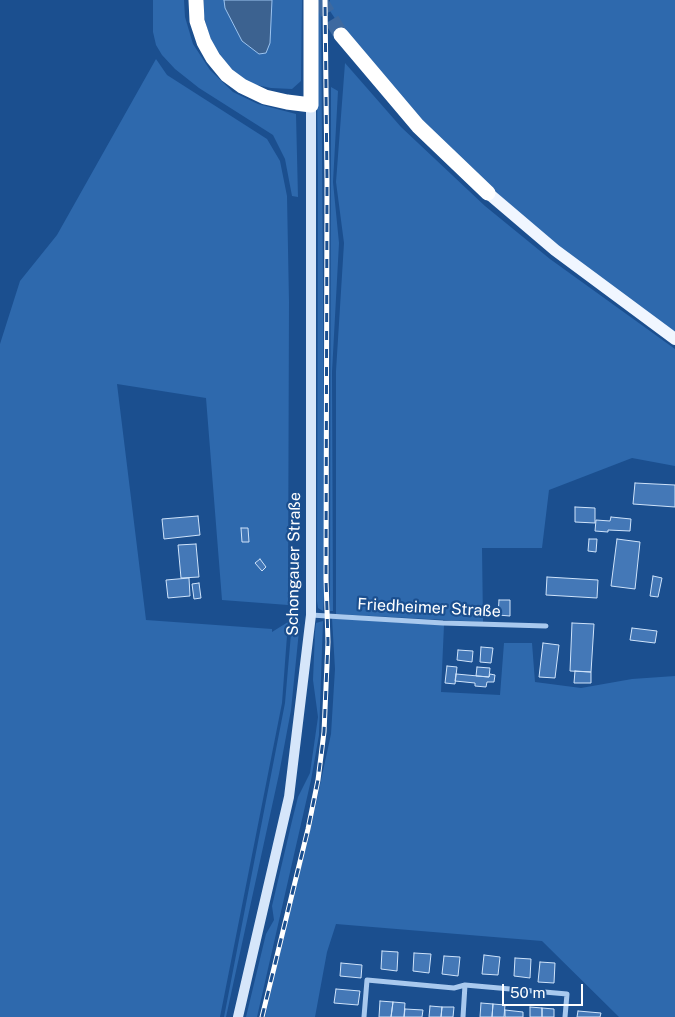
<!DOCTYPE html>
<html>
<head>
<meta charset="utf-8">
<style>
	body { margin:0 }
	#map { position:relative; width:675px; height:1017px; overflow:hidden; background:#1b4f8f; font-family:"Public Sans",sans-serif }
	canvas { display:block }
	.scale { position:absolute; left:502px; top:984px; width:81px; height:22px; box-sizing:border-box; border:2px solid #fff; border-top:0; padding-left:6px; font-size:15px; line-height:18px; white-space:nowrap; color:#fff; -webkit-text-stroke:4px #1b4f8f; paint-order:stroke }
</style>
</head>
<body>
<div id="map">
<canvas width="675" height="1017"></canvas>
<div class="scale">50 m</div>
</div>
<script>
const ctx = document.querySelector('canvas').getContext('2d');
ctx.lineJoin = 'round';
function fill(path, color) {
  ctx.fillStyle = color;
  ctx.fill(path, 'evenodd');
}
function poly(rows) {
  const path = new Path2D();
  for (const r of rows) {
    path.moveTo(r[0], r[1]);
    for (let i = 2; i < r.length; i += 2) path.lineTo(r[i], r[i + 1]);
  }
  return path;
}
function strokePath(path, color, width, dash) {
  ctx.strokeStyle = color;
  ctx.lineWidth = width;
  ctx.lineCap = dash ? 'butt' : 'round';
  ctx.setLineDash(dash || []);
  ctx.stroke(path);
}
function write(font, color, halo, rows, align = 'center') {
  ctx.font = font + ' "Public Sans",sans-serif';
  ctx.lineWidth = 4.5;
  ctx.setLineDash([]);
  ctx.textBaseline = 'middle';
  ctx.strokeStyle = halo;
  ctx.fillStyle = color;
  for (const [text, x, y, turn = 0] of rows) {
    ctx.save();
    ctx.translate(x, y);
    ctx.rotate((+turn || 0) * Math.PI / 180);
    ctx.textAlign = isNaN(turn) ? turn : align;
    if (halo) ctx.strokeText(text, 0, 0);
    ctx.fillText(text, 0, 0);
    ctx.restore();
  }
}
const green = poly([
	[153,0,184,0,185,17,193,44,210,70,233,92,258,104,296,114,298,197,292,196,285,159,273,135,199,88,175,69,162,55,156,45,153,32],
	[204,0,224,0,225,8,242,41,271,21,272,0,302,0,301,81,292,89,271,88,247,83,227,65,210,40,204,16],
	[316,0,321,0,325,580,323,611,318,608,317,601,318,178],
	[330,0,675,0,675,334,557,248,412,115,354,47,330,11],
	[156,59,167,75,267,139,280,161,287,196,289,302,288,605,222,600,206,398,117,384,146,620,272,629,272,632,288,622,282,703,220,1017,0,1017,0,344,20,281,57,235],
	[345,63,401,127,485,206,550,259,675,349,675,466,632,458,549,490,542,548,482,548,483,622,336,614,336,371,344,243,336,182],
	[331,87,338,91,333,182,339,243,332,372,333,611,330,611],
	[332,618,444,625,441,692,500,695,504,643,532,643,535,682,581,688,632,679,675,676,675,1017,619,1017,542,941,336,924,327,952,315,1017,265,1017,285,929,309,836,331,734,335,669],
	[300,621,291,710,279,774,226,1017,224,1017,285,703,292,622],
	[323,621,319,735,311,780,257,1017,246,1017,266,934,274,920,272,906,292,821,298,797,310,773,318,717,313,680,315,632,316,623]
]);
const water = poly([
	[224,0,272,0,270,43,266,53,259,54,242,41,225,8,224,0]
]);
const building = poly([
	[635,483,675,485,675,507,633,504,635,483],
	[575,507,595,508,595,523,575,522,575,507],
	[198,516,200,535,164,539,162,519,198,516],
	[611,517,631,519,630,531,608,530,608,532,595,531,596,520,610,521,611,517],
	[241,528,248,528,249,542,242,542,241,528],
	[589,539,597,539,596,552,588,551,589,539],
	[617,539,640,542,635,589,611,586,617,539],
	[196,544,199,577,181,578,178,545,196,544],
	[260,559,266,567,262,571,255,563,260,559],
	[653,576,662,578,658,597,650,596,653,576],
	[547,577,598,580,597,598,546,595,547,577],
	[189,578,190,596,168,598,166,580,189,578],
	[199,583,201,598,194,599,192,584,199,583],
	[499,600,510,600,510,616,498,615,499,600],
	[572,623,594,624,591,672,570,671,572,623],
	[632,628,657,631,655,643,630,640,632,628],
	[543,643,559,645,555,678,539,677,543,643],
	[481,647,493,648,491,663,480,662,481,647],
	[458,650,473,651,472,662,457,660,458,650],
	[447,666,457,667,455,684,445,683,447,666],
	[477,667,490,668,489,677,476,676,477,667],
	[575,671,591,672,591,683,574,683,575,671],
	[456,674,489,677,490,674,495,675,494,682,487,682,486,687,475,686,475,683,455,681,456,674],
	[382,951,398,952,397,971,381,969,382,951],
	[414,953,431,954,429,973,413,971,414,953],
	[484,955,500,957,498,975,482,974,484,955],
	[444,956,460,957,458,976,442,974,444,956],
	[515,958,531,959,530,978,514,976,515,958],
	[540,962,555,963,554,983,538,982,540,962],
	[341,963,362,965,361,978,340,976,341,963],
	[336,989,360,991,358,1005,334,1003,336,989],
	[380,1001,393,1002,391,1017,379,1017,380,1001],
	[393,1002,405,1003,404,1017,391,1017,393,1002],
	[481,1003,493,1004,492,1017,480,1017,481,1003],
	[493,1004,505,1005,504,1017,492,1017,493,1004],
	[430,1006,442,1007,441,1017,429,1017,430,1006],
	[442,1007,454,1007,453,1017,441,1017,442,1007],
	[530,1007,542,1008,542,1017,530,1017,530,1007],
	[542,1008,554,1009,554,1017,542,1017,542,1008],
	[405,1009,423,1010,422,1017,404,1017,405,1009],
	[505,1010,523,1012,523,1017,505,1017,505,1010],
	[578,1011,601,1013,600,1017,577,1017,578,1011]
]);
const highwayTunnel = poly([
	[320,0,341,35]
]);
const street = poly([
	[311,615,443,623,546,626],
	[364,1017,367,980,454,988,465,985,567,994,565,1017],
	[463,1017,465,985]
]);
const secondary = poly([
	[238,1017,289,797,311,615,311,105]
]);
const primary = poly([
	[488,193,555,250,675,339]
]);
const highway = poly([
	[196,0,197,21,204,42,213,58,227,75,242,86,265,97,287,102,311,105,311,0],
	[341,35,418,126,488,193]
]);
const rail = poly([
	[262,1017,308,829,318,780,324,732,328,642,326,579,327,181,325,0]
]);
const streetNames = [
	["Schongauer Straße",294,564,-89],
	["Friedheimer Straße",429,608,3]
];
fill(green, '#2e69ad');
fill(water, '#3c6290');
strokePath(water, '#9cc4f0', 1);
fill(building, '#4478b7');
strokePath(building, '#cfe3fa', 1);
strokePath(highwayTunnel, '#3d69a0', 15, [15, 8]);
strokePath(street, '#a9c9ee', 5);
strokePath(secondary, '#d6e6fa', 10);
strokePath(primary, '#f0f6ff', 12);
strokePath(highway, '#fff', 15);
strokePath(rail, '#fff', 5);
strokePath(rail, '#1b4f8f', 3, [9]);
write('16px', '#fff', '#1b4f8f', streetNames);
</script>
</body>
</html>
